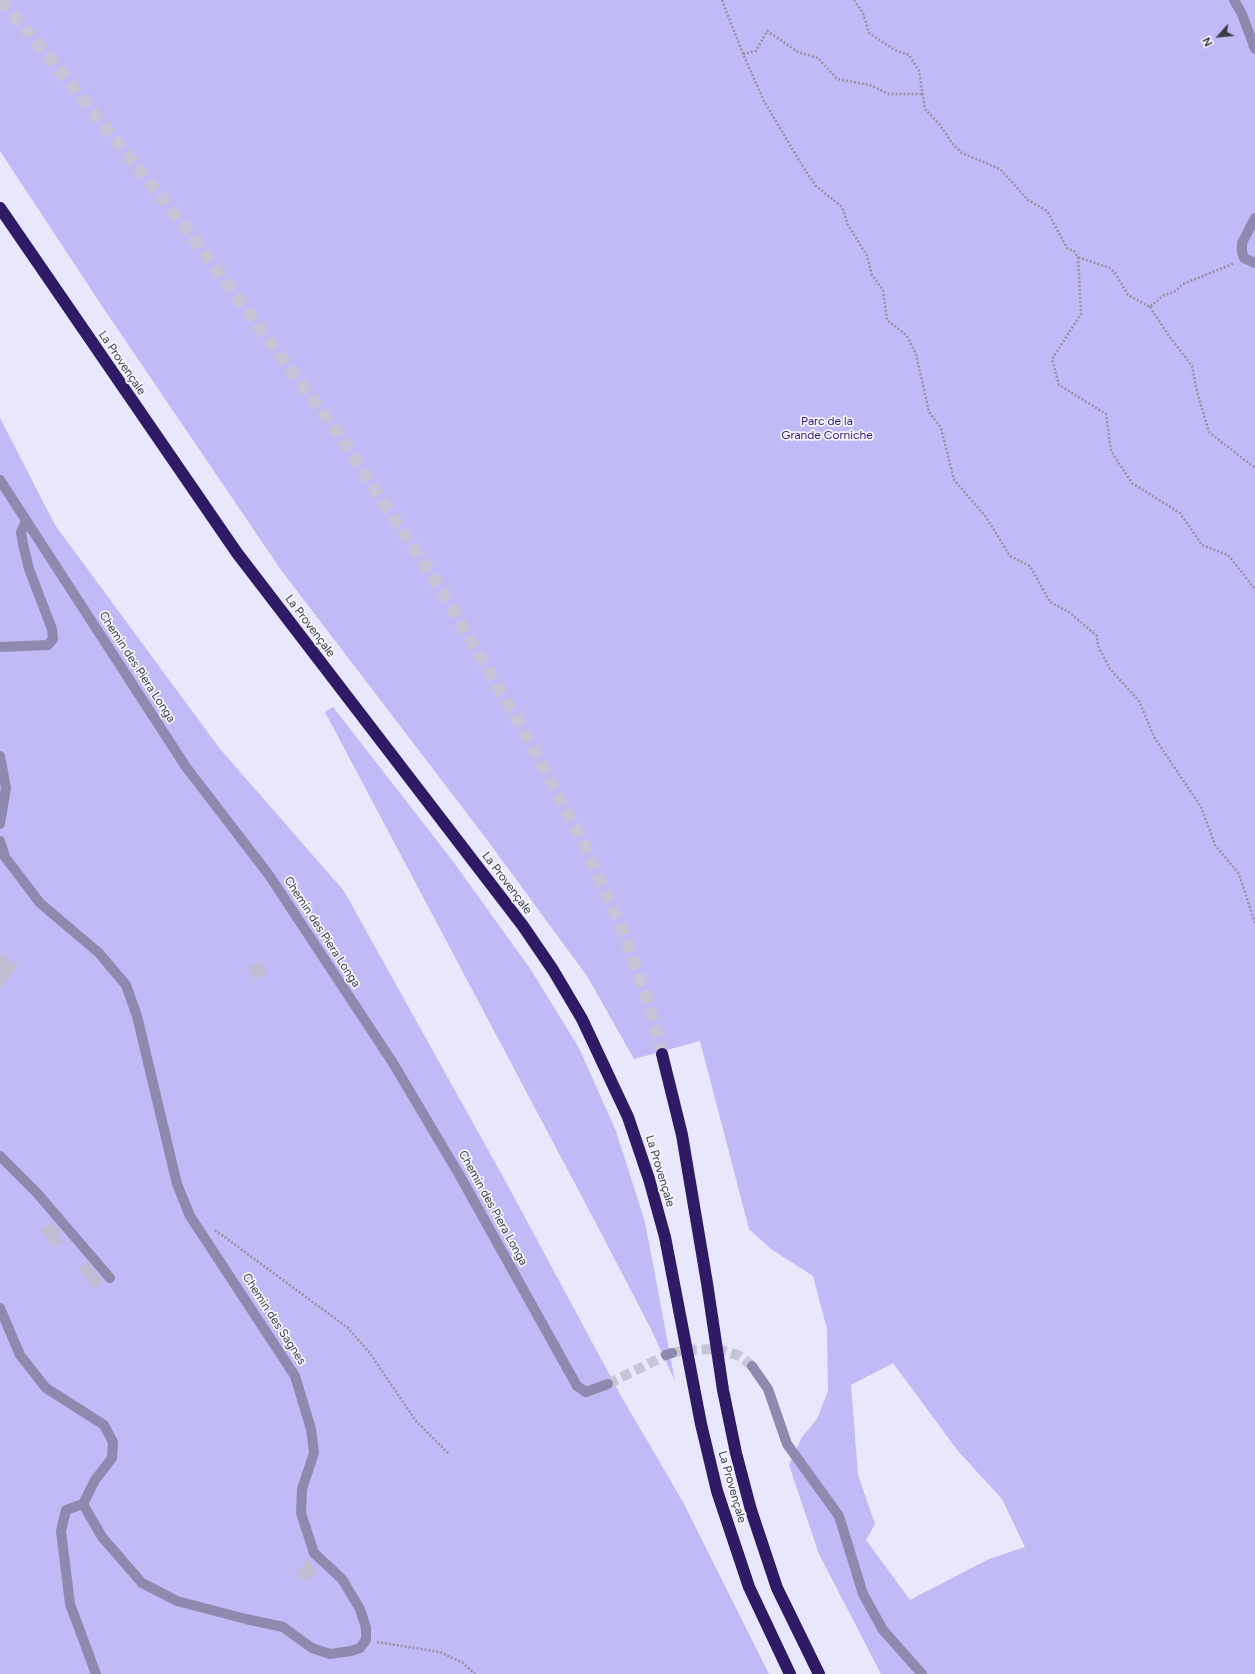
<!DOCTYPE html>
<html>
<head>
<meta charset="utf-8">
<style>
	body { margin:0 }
	#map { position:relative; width:1255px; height:1674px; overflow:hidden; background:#e8e7fc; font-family:Figtree,sans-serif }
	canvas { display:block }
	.north { position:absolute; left:1199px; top:16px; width:40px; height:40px; -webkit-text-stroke:3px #f6f6fe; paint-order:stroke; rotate:243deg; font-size:11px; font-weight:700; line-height:16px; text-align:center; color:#3c3b44 }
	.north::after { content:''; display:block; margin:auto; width:14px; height:18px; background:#3c3b44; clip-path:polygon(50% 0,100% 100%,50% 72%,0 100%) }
</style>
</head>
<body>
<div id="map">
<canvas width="1255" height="1674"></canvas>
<div class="north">N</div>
</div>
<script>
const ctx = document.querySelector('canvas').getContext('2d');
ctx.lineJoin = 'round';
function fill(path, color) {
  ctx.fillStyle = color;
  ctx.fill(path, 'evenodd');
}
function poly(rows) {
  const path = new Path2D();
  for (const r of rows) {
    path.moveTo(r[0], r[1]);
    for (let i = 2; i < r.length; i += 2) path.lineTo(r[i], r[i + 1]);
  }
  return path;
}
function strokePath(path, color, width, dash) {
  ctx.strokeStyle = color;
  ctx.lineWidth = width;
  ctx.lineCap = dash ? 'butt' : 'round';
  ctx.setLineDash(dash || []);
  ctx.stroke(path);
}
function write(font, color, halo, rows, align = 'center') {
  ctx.font = font + ' Figtree,sans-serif';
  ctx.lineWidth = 3.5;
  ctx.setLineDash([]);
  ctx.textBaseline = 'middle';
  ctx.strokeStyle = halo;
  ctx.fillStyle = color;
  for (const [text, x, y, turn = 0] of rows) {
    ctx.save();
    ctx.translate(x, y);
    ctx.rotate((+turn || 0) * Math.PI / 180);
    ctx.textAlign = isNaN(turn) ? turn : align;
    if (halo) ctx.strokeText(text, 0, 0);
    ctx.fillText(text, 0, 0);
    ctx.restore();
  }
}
const green = poly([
	[0,0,1255,0,1255,1674,881,1674,819,1554,789,1465,802,1437,817,1419,828,1391,827,1329,813,1276,771,1249,749,1229,700,1041,634,1059,587,976,485,837,281,570,102,306,0,151],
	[893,1363,958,1451,1002,1499,1025,1547,989,1559,910,1600,866,1540,875,1524,858,1475,851,1385],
	[0,418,55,525,220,749,344,891,507,1184,621,1396,683,1502,769,1674,0,1674],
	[333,707,452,860,531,970,579,1048,616,1131,645,1222,675,1381,652,1331,599,1229,325,712]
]);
const building = poly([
	[0,953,18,966,0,989],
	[260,961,267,973,255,980,248,968],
	[53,1222,60,1232,58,1234,63,1241,53,1248,41,1230],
	[87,1261,103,1281,94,1289,78,1268],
	[308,1558,317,1572,306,1581,296,1574]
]);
const minorTunnel = poly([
	[672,1353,685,1350,718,1349,740,1356,752,1366],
	[608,1384,666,1355]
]);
const highwayTunnel = poly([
	[0,0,49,57,178,218,337,432,443,593,523,730,581,838,622,929,650,1008,662,1054]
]);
const path = poly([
	[722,0,743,54,764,101,803,167,816,186,842,207,848,225,867,256,872,275,883,290,887,320,907,336,916,354,929,412,941,428,954,480,986,517,1010,556,1030,566,1050,602,1069,612,1097,636,1098,646,1110,669,1139,701,1154,737,1201,807,1215,845,1239,874,1255,923],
	[854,0,863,13,869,33,895,50,909,55,919,71,925,109,940,125,952,143,962,153,1000,169,1028,200,1047,211,1067,248,1074,251,1078,257,1110,268,1115,273,1128,295,1150,307,1164,295,1174,292,1183,284,1235,263],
	[743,54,756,51,767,31,798,52,818,58,837,79,870,85,889,94,923,94],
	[1078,257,1081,314,1052,359,1059,385,1106,414,1111,451,1132,483,1180,513,1202,545,1228,555,1255,589],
	[1150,307,1169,336,1192,366,1197,392,1209,432,1255,468],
	[215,1230,348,1328,369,1352,416,1421,449,1454],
	[377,1642,440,1652,463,1663,475,1674]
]);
const minor = poly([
	[1234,0,1242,14,1255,49],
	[1255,218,1242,243,1242,252,1244,258,1255,263],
	[0,480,186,767,269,875,393,1063,460,1176,577,1386,586,1392,608,1384],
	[0,647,48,645,53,639,52,629,29,569,23,544,21,532,26,521],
	[0,756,6,788,0,824],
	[0,841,5,857,40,903,99,953,126,985,137,1016,177,1184,190,1216,295,1376,311,1429,314,1453,302,1489,301,1513,314,1553,342,1579,360,1609,366,1628,366,1640,360,1648,351,1651,330,1654,312,1648,283,1627,246,1619,177,1601,142,1583,102,1537,83,1504,66,1510,61,1531,70,1604,96,1674],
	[0,1156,37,1193,110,1278],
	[0,1308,20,1355,46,1388,104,1425,113,1442,112,1458,95,1480,83,1504],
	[666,1355,672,1353],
	[752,1366,768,1389,787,1444,839,1516,863,1594,883,1630,922,1674]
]);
const highway = poly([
	[0,208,237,553,523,926,553,970,582,1019,628,1117,649,1179,665,1237,701,1424,717,1491,749,1587,790,1674],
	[662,1054,682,1135,707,1283,723,1390,736,1453,751,1510,777,1588,819,1674]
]);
const streetNames = [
	["La Provençale",122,363,56],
	["La Provençale",310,626,53],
	["Chemin des Piera Longa",137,667,57],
	["La Provençale",507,883,53],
	["Chemin des Piera Longa",322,932,57],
	["La Provençale",660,1171,73],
	["Chemin des Piera Longa",493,1208,61],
	["Chemin des Sagnes",274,1319,57],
	["La Provençale",732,1487,74]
];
const parkNames = [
	["Parc de la",827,421],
	["Grande Corniche",827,435]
];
fill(green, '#c0baf6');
fill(building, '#bebdd1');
strokePath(minorTunnel, '#c6c5d7', 10, [10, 5]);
strokePath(highwayTunnel, '#c6c5d7', 12, [12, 6]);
strokePath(path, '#9594a3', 2.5, [2, 2]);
strokePath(minor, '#8d89af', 10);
strokePath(highway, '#2f1a66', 12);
write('12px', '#3c3b44', '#f6f6fe', streetNames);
write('12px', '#361579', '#f6f6fe', parkNames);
</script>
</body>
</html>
